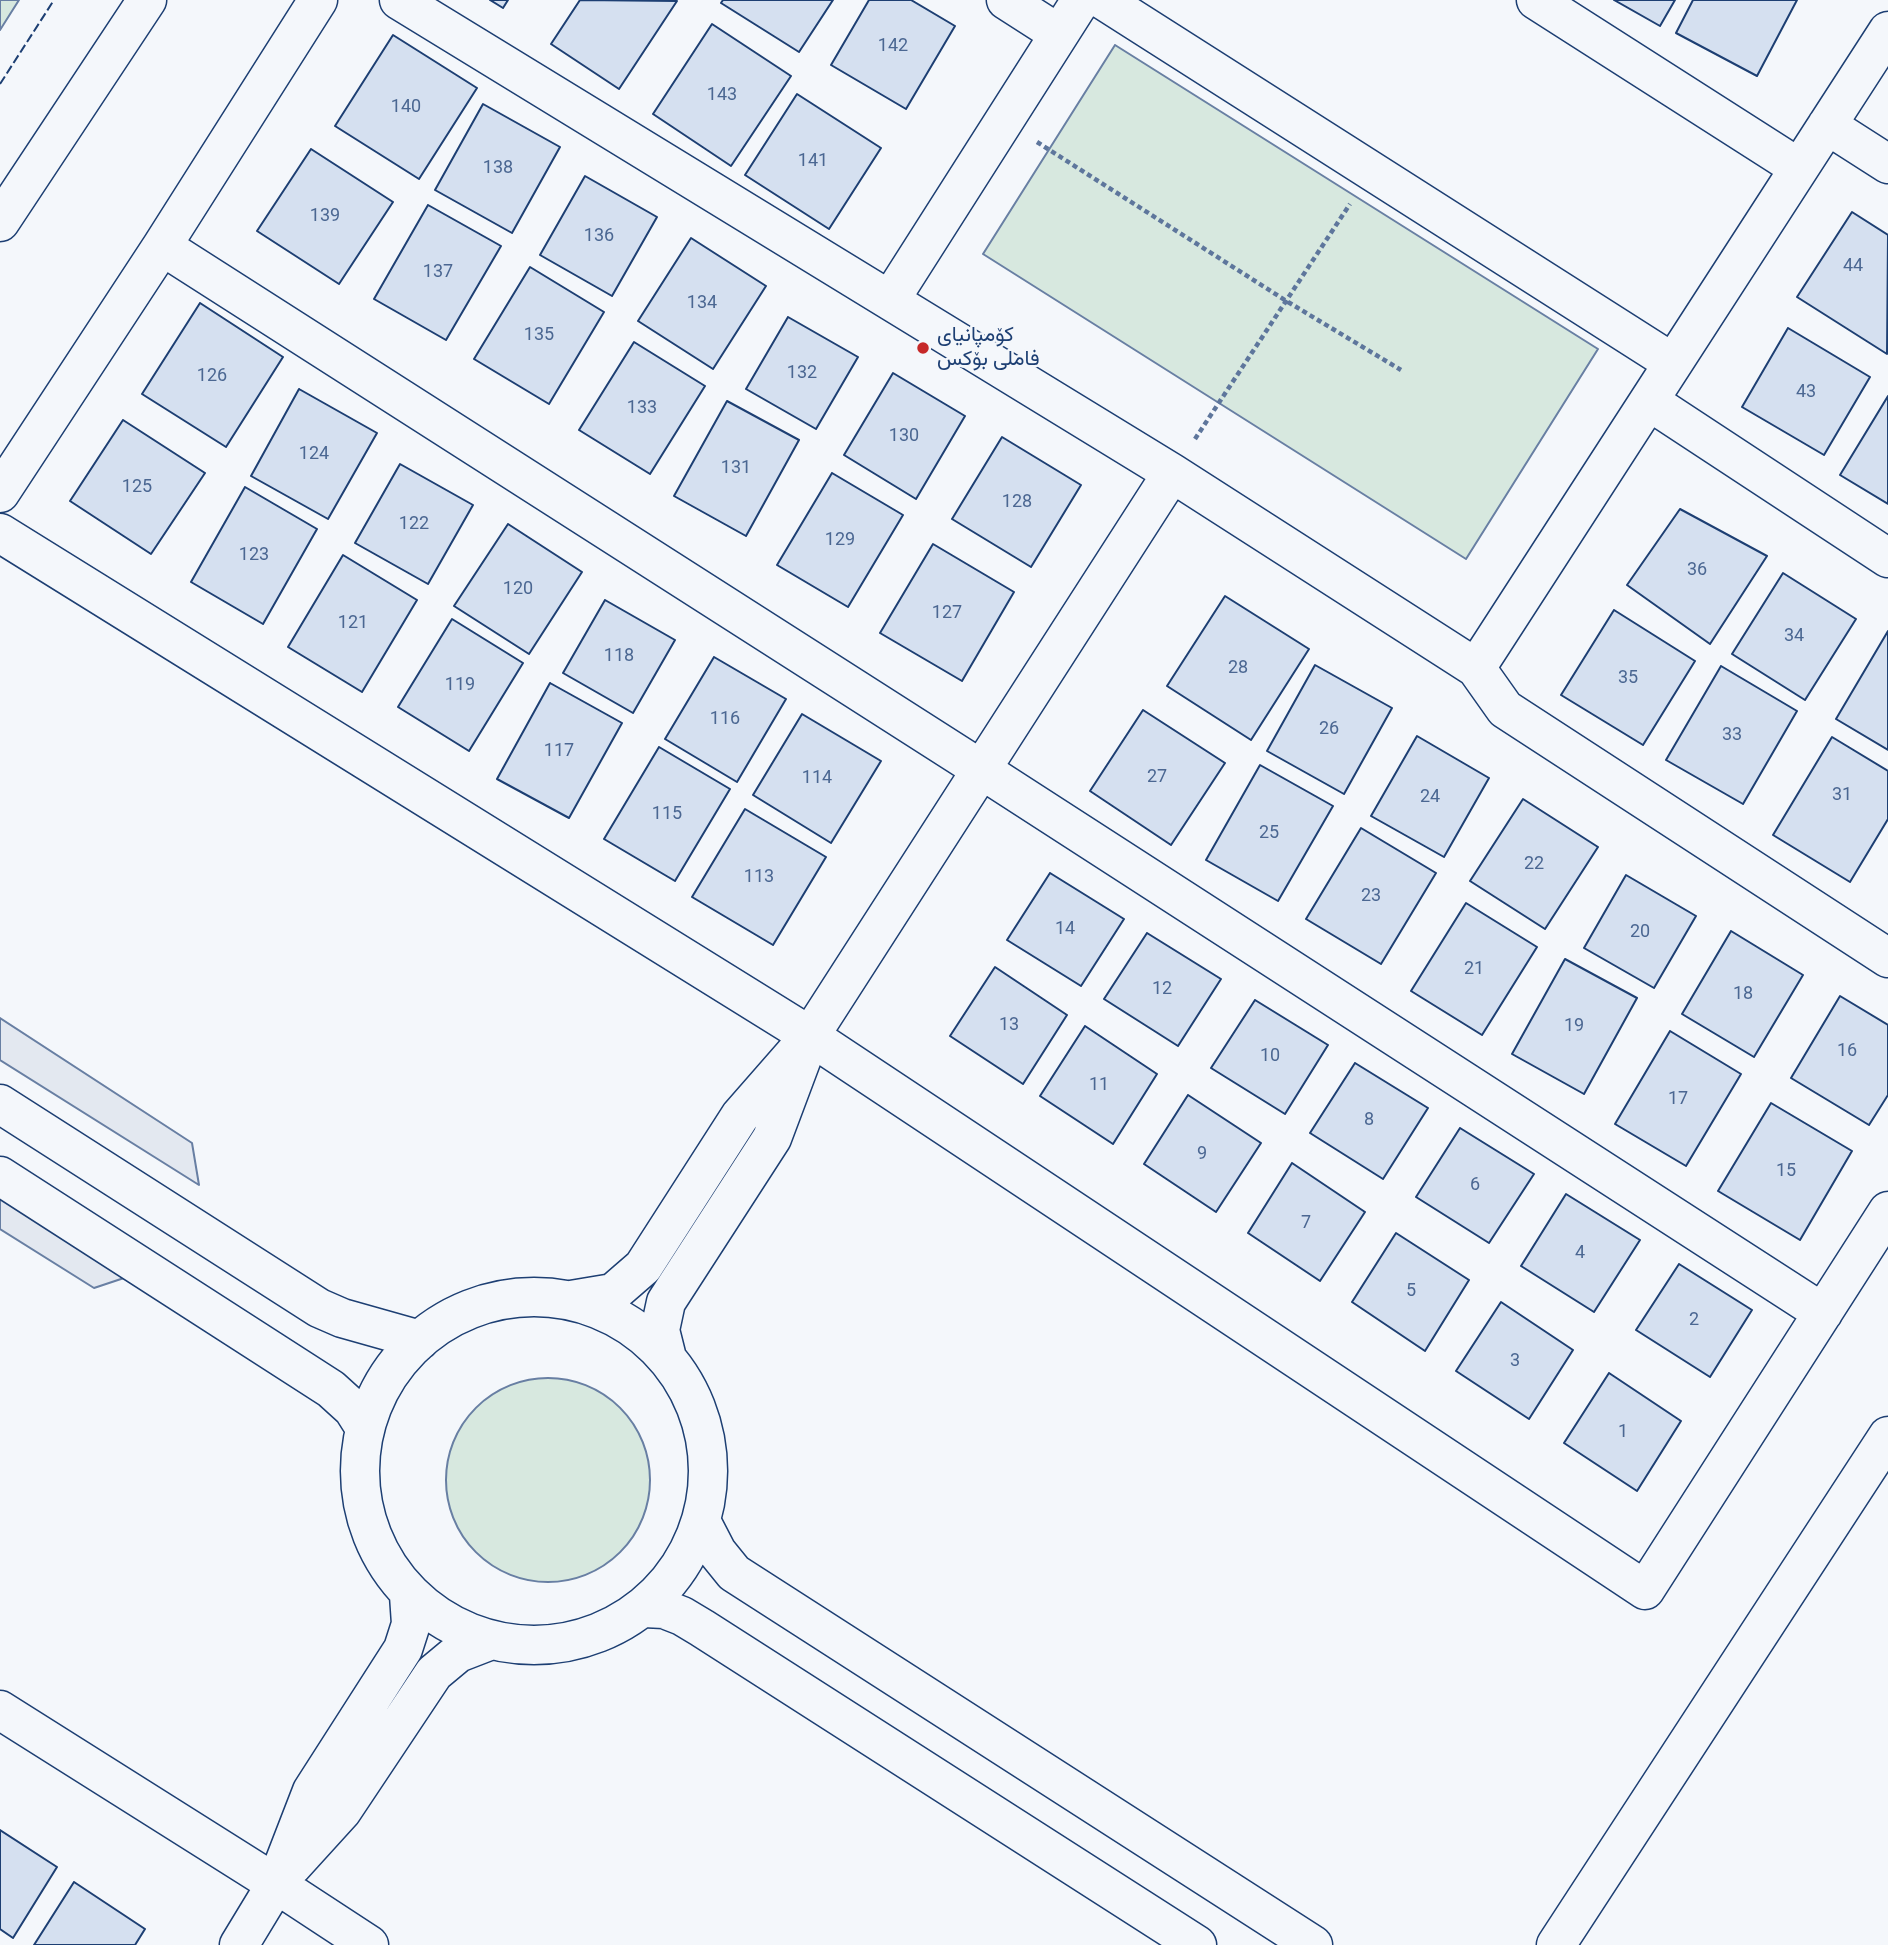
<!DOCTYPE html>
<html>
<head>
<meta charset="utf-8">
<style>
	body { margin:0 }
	canvas { display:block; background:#f4f7fb }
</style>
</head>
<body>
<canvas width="1888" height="1945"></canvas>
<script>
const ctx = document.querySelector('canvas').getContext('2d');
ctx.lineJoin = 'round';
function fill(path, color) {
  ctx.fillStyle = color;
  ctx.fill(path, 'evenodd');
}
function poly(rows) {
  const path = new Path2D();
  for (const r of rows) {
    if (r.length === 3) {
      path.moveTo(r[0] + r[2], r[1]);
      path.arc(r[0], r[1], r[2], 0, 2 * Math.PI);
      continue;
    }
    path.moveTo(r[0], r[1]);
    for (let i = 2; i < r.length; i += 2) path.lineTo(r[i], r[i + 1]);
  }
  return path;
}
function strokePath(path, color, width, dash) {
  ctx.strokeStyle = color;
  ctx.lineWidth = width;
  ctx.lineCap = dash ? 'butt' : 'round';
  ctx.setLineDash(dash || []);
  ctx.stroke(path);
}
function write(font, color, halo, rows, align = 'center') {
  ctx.font = font + ' Roboto,Vazirmatn,sans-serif';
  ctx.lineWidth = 5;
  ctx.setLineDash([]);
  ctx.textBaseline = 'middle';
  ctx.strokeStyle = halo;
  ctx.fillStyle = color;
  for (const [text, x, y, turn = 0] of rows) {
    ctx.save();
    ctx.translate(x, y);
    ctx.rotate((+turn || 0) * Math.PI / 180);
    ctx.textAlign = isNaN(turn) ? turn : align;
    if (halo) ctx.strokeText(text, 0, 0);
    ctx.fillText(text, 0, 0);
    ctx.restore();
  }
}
const green = poly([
	[0,0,19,0,0,30,0,0],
	[1115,45,1598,349,1466,559,983,254,1115,45],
	[548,1480,102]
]);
const parking = poly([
	[0,1018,192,1143,199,1185,0,1060,0,1018],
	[0,1188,136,1274,94,1288,0,1229,0,1188]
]);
const building = poly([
	[490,0,508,0,503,8,490,0],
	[580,0,677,1,619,89,551,44,580,0],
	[723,0,833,0,799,52,721,3,723,0],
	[869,0,911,0,955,26,906,109,831,65,869,0],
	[1614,0,1675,0,1660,26,1614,0],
	[1693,0,1797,0,1757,76,1676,33,1693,0],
	[712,24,791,76,731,166,653,114,712,24],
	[393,35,477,88,419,179,335,126,393,35],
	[797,94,881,148,829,229,745,175,797,94],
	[483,104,560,147,512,233,435,190,483,104],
	[311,149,393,202,339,284,257,231,311,149],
	[585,176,657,217,612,296,540,255,585,176],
	[428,205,501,246,446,340,374,299,428,205],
	[1852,212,1888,235,1887,354,1797,297,1852,212],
	[691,238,766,286,713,369,638,321,691,238],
	[530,267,604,312,549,404,474,359,530,267],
	[200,303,283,357,226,447,142,394,200,303],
	[788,317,858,357,816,429,746,389,788,317],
	[1788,328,1870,377,1824,455,1742,407,1788,328],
	[634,342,705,386,650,474,579,430,634,342],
	[893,373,965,416,916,499,844,455,893,373],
	[299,389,377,433,328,519,251,476,299,389],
	[1888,396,1888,504,1840,475,1888,396],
	[727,401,799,440,746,536,674,496,727,401],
	[123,420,205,473,151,554,70,501,123,420],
	[1002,437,1081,485,1031,567,952,519,1002,437],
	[400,464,473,505,428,584,355,543,400,464],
	[832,473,903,515,848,607,777,565,832,473],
	[245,487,317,529,263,624,191,582,245,487],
	[1680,509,1767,556,1710,644,1627,585,1680,509],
	[508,524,582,572,529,654,454,606,508,524],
	[933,544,1014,592,962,681,880,633,933,544],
	[343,555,417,600,362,692,288,647,343,555],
	[1783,573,1856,619,1805,700,1732,654,1783,573],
	[1225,596,1309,649,1251,740,1167,686,1225,596],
	[605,600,675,640,633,713,563,673,605,600],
	[1614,610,1695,661,1643,745,1561,695,1614,610],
	[452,619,523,663,469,751,398,707,452,619],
	[1888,631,1888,750,1836,719,1888,631],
	[714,657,786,699,737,782,665,739,714,657],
	[1315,665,1392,708,1344,794,1267,751,1315,665],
	[1721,666,1797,711,1743,804,1666,760,1721,666],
	[550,683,622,723,569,818,497,779,550,683],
	[1143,710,1225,763,1171,845,1090,791,1143,710],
	[802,714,881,761,831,843,753,795,802,714],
	[1417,736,1489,778,1444,857,1371,816,1417,736],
	[1832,737,1888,771,1888,819,1850,882,1773,835,1832,737],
	[659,747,730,789,675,881,604,839,659,747],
	[1260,765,1333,806,1278,901,1206,860,1260,765],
	[1523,799,1598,847,1545,929,1470,881,1523,799],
	[745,809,826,857,773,945,692,897,745,809],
	[1361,828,1436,873,1381,964,1306,919,1361,828],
	[1050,873,1124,919,1081,986,1007,940,1050,873],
	[1626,875,1696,916,1654,988,1584,948,1626,875],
	[1466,903,1537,947,1482,1035,1411,991,1466,903],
	[1731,931,1803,975,1754,1057,1682,1014,1731,931],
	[1147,933,1221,979,1178,1046,1104,999,1147,933],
	[1565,959,1637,998,1584,1094,1512,1054,1565,959],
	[995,967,1067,1015,1023,1084,950,1036,995,967],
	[1840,996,1888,1025,1888,1095,1869,1125,1791,1078,1840,996],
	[1255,1000,1328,1045,1285,1114,1211,1068,1255,1000],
	[1085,1026,1157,1074,1113,1144,1040,1096,1085,1026],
	[1670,1031,1741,1074,1686,1166,1615,1124,1670,1031],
	[1355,1063,1428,1108,1383,1179,1310,1133,1355,1063],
	[1188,1095,1261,1143,1216,1212,1144,1164,1188,1095],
	[1771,1103,1852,1151,1800,1240,1718,1191,1771,1103],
	[1460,1128,1534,1174,1489,1243,1416,1197,1460,1128],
	[1292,1163,1365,1212,1320,1281,1248,1233,1292,1163],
	[1566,1194,1640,1240,1594,1312,1521,1266,1566,1194],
	[1396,1233,1469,1280,1425,1351,1352,1302,1396,1233],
	[1679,1264,1752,1310,1710,1377,1636,1330,1679,1264],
	[1501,1302,1573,1350,1529,1419,1456,1371,1501,1302],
	[1609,1373,1681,1421,1637,1491,1564,1443,1609,1373],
	[0,1830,57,1867,13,1938,0,1929,0,1830],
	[74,1882,145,1929,135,1945,34,1945,74,1882]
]);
const path = poly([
	[1037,142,1288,302,1401,370],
	[1195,439,1350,204]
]);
const minor = poly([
	[399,0,1172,473,1476,668,1505,709,1888,958],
	[1006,0,1059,34],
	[1103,0,1673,363],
	[1536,0,1799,168],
	[1827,125,1888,164],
	[162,246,982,770,1823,1313],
	[890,300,1081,0],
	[1649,401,1888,558],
	[0,493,162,246,318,0],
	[0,533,810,1036,1645,1590,1888,1211],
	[1476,668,1888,31],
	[0,1104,319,1308,342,1318,420,1340],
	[0,1176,331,1389,353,1409,365,1428],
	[534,1471,174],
	[571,1300,613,1293,643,1267,740,1116,810,1036,1172,473],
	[666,1354,660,1330,666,1302,772,1138,802,1058],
	[702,1523,717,1552,734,1573,1313,1945],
	[644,1608,664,1609,682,1616,702,1628,1197,1945],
	[0,1710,276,1884,369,1945],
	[292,1866,342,1811,434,1673,458,1653,489,1641],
	[239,1945,276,1884,312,1791,403,1649,411,1624,409,1595]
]);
const tertiary = poly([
	[0,222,147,0],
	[1556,1945,1888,1436]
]);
const fence = poly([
	[0,84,54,0]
]);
const markers = [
	[923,348,7,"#c62828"]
];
const numberNames = [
	["142",893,46],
	["143",722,95],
	["140",406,107],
	["141",813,161],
	["138",498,168],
	["139",325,216],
	["136",599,236],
	["44",1853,266],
	["137",438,272],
	["134",702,303],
	["135",539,335],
	["132",802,373],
	["126",212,376],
	["43",1806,392],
	["133",642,408],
	["130",904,436],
	["124",314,454],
	["131",736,468],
	["125",137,487],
	["128",1017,502],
	["122",414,524],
	["129",840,540],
	["123",254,555],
	["36",1697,570],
	["120",518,589],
	["127",947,613],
	["121",353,623],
	["34",1794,636],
	["118",619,656],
	["28",1238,668],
	["35",1628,678],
	["119",460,685],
	["116",725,719],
	["26",1329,729],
	["33",1732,735],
	["117",559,751],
	["27",1157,777],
	["114",817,778],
	["31",1842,795],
	["24",1430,797],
	["115",667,814],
	["25",1269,833],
	["22",1534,864],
	["113",759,877],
	["23",1371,896],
	["14",1065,929],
	["20",1640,932],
	["21",1474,969],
	["12",1162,989],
	["18",1743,994],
	["13",1009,1025],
	["19",1574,1026],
	["16",1847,1051],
	["10",1270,1056],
	["11",1099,1085],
	["17",1678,1099],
	["8",1369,1120],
	["9",1202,1154],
	["15",1786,1171],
	["6",1475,1185],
	["7",1306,1223],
	["4",1580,1253],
	["5",1411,1291],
	["2",1694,1320],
	["3",1515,1361],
	["1",1623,1432]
];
const poiNames = [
	["کۆمپانیای",937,336],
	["فاملی بۆکس",937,360]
];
fill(green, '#d7e8df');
strokePath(green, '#687fa3', 2);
fill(parking, '#e3e8f0');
strokePath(parking, '#687fa3', 2);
fill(building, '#d5e0f0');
strokePath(building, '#1d3f73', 2);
strokePath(minor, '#1d3f73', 41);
strokePath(tertiary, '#1d3f73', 41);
strokePath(path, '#5e769c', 4.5, [5, 3.5]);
strokePath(minor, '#f4f7fb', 38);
strokePath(tertiary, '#f4f7fb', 38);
strokePath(fence, '#1d3f73', 2, [9, 3.5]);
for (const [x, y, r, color] of markers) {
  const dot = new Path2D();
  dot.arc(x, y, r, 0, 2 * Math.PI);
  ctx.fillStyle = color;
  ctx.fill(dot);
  strokePath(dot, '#f4f7fb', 2.5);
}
write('18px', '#4b6792', null, numberNames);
write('21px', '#1d3f73', '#f4f7fb', poiNames, 'left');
</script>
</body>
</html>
